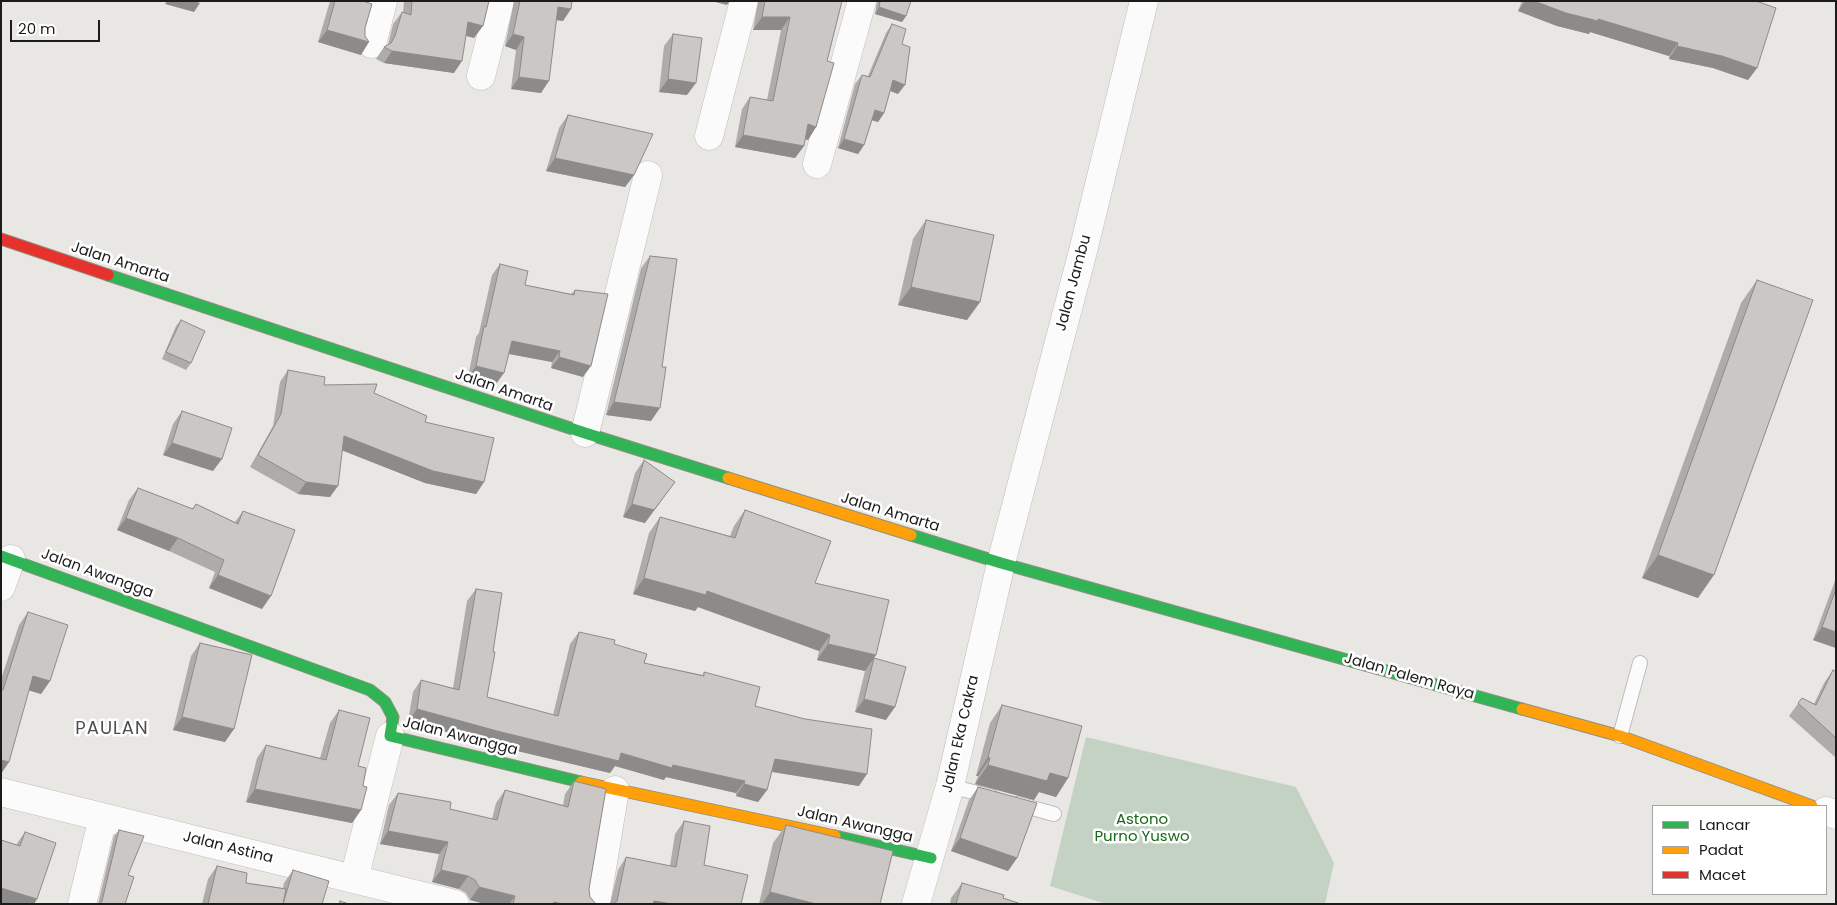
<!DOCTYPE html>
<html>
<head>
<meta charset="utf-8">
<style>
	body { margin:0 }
	#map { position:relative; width:1837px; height:905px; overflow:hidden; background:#e9e7e4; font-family:Poppins,sans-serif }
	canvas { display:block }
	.frame { position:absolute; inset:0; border:2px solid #1b1b1b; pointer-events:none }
	.legend { position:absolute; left:1652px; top:805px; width:175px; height:90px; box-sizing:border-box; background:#fff; border:1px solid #a4a4a4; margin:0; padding:6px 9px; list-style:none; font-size:15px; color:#1b1b1b }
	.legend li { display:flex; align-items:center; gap:10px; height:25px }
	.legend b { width:25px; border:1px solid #a4a4a4 }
	.scale { position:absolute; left:10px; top:20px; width:90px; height:22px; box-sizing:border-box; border:2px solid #1b1b1b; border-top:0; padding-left:6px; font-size:15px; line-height:18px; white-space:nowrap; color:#1b1b1b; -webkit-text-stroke:4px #fff; paint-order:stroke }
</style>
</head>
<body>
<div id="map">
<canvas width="1837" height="905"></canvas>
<div class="frame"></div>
<ul class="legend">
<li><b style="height:6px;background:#30b455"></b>Lancar</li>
<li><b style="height:6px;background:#ff9f0a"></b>Padat</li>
<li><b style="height:6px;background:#e5322d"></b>Macet</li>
</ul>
<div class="scale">20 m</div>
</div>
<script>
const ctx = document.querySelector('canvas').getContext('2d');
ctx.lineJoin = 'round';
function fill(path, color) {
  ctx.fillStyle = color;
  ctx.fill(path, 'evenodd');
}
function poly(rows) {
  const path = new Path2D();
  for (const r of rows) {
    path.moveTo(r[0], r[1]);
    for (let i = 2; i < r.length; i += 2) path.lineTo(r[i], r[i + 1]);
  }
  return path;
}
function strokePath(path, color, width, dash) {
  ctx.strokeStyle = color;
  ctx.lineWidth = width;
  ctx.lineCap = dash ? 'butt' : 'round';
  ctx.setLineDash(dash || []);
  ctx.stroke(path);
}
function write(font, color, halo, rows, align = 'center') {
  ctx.font = font + ' Poppins,sans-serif';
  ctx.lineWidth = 5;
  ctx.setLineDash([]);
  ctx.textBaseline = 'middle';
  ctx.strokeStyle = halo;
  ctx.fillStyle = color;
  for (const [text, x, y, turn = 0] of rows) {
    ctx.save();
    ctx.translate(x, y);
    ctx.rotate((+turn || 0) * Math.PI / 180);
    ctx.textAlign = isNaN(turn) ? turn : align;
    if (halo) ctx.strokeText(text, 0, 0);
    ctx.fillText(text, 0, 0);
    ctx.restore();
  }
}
const cemetery = poly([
	[1086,737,1296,787,1334,863,1325,904,1106,904,1050,886]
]);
const lane = poly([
	[1620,736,1640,663],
	[950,786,992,797],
	[1018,804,1054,814]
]);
const street = poly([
	[372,44,383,1],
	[481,76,500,1],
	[709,136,744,1],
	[817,164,862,1],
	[585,433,648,175],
	[1,587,11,559],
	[1,792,455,904],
	[1826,811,1836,815],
	[354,879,390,736],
	[82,904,103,817],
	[596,904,615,790],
	[916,904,950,786,1001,563,1083,251,1144,1]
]);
const fast = poly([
	[108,275,585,433,728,478],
	[911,535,1001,563,1522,709],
	[1,556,370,690,385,702,393,717,390,736,581,782],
	[835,836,931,858]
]);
const slow = poly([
	[728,478,911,535],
	[1522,709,1620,736,1812,806],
	[581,782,835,836]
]);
const jam = poly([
	[1,239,108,275]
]);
const wall = poly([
	[330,1,363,1,365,28,361,55,318,42],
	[404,1,489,1,474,38,466,36,454,73,384,63,376,59,384,47,388,45,393,24,402,12,403,13],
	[514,1,572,1,563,21,556,20,541,93,511,89,516,50,505,46],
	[758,1,842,1,827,61,816,127,808,140,805,139,804,146,795,158,735,147,742,109,750,97,767,100,781,30,753,30],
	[877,1,911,1,906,16,902,22,875,14],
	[1522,1,1756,1,1757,68,1748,80,1713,68,1669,59,1669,56,1590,32,1589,34,1557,26,1518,11],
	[892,24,902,44,898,94,890,91,884,113,878,122,872,120,864,145,858,154,838,148,855,84,862,75,868,76,886,33],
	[673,34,687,95,659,92,664,46],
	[568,115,634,175,625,187,546,171,559,128],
	[926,220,980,302,967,320,898,305,913,239],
	[650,256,662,367,651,421,606,415,641,268],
	[500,264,525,285,571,294,575,290,583,377,551,368,552,362,509,354,496,384,468,377,476,337,479,333,492,275],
	[1757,280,1698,598,1642,578,1741,303],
	[181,320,191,363,186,370,162,359,176,326],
	[288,370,324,385,374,393,425,422,484,482,476,494,425,483,342,450,330,497,298,494,250,467,273,426,280,382],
	[182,411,213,471,163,455,173,424],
	[644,460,645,523,623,517,635,473],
	[138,488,192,509,196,504,235,522,243,511,262,609,209,588,215,572,169,551,117,530,129,500],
	[745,510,815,583,874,658,886,720,855,712,865,671,817,660,819,651,698,607,695,611,633,594,649,533,660,517,730,536,734,526],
	[1836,578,1836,648,1813,640],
	[476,589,487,697,553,715,570,644,579,632,614,644,644,663,703,675,704,672,755,706,859,786,772,772,767,790,758,802,736,796,736,793,666,777,664,780,615,766,610,773,488,744,408,721,413,692,421,680,453,688,467,601],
	[28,612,50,681,41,694,29,690,1,774,1,679,19,625],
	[200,643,225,742,173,730,191,656],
	[1833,670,1836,672,1836,758,1789,716,1802,698,1814,704,1824,683],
	[1002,705,1068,778,1056,797,1039,792,1034,800,975,784,978,776,976,776,990,723],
	[339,710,358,766,361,810,352,823,246,802,257,758,266,745,320,758,330,723],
	[574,781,590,897,596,904,485,904,470,900,466,893,459,889,432,882,439,854,380,844,389,805,398,793,450,809,492,819,496,803,505,790,563,805,565,794],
	[978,787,1017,858,1008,871,951,851,969,800],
	[684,821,704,865,741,904,610,904,618,870,626,857,670,866,675,834],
	[786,825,880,904,759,904,773,843],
	[119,830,128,875,125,904,98,904,114,836],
	[25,832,37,899,34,904,3,904,1,903,1,840,16,845],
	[217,866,246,883,283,888,284,883,293,870,322,904,202,904,208,879],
	[962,883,1003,898,1021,904,950,904,951,898]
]);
const shadedWall = poly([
	[167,1,195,1,200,3,194,12,165,4],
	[711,1,730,1,727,5],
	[1525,1,1534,1,1598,19,1678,43,1669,56,1590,32,1589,34,1557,26,1518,11],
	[558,7,571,9,563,21,550,19],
	[879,7,906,16,902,22,875,14],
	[762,17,790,17,781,30,753,30],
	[468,22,483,26,474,38,460,34],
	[327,30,369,42,361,55,318,42],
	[513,34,524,37,516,50,505,46],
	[1677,46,1722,56,1757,68,1748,80,1713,68,1669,59],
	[392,51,462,61,454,73,384,63],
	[519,77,549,81,541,93,511,89],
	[668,79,696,83,687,95,659,92],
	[893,80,905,85,898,94,886,89],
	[875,110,884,113,878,122,868,119],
	[808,124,816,127,808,140,799,137],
	[743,135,804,146,795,158,735,147],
	[844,139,864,145,858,154,838,148],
	[555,158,634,175,625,187,546,171],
	[911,287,980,302,967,320,898,305],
	[512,341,560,351,552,362,504,353],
	[559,357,591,366,583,377,551,368],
	[476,366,504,373,496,384,468,377],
	[614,402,660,408,651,421,606,415],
	[344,436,484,482,476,494,425,483,336,448],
	[172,443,222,459,213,471,163,455],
	[306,482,338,486,330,497,298,494],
	[675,482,645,523,623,517,632,504],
	[126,518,178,538,169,551,117,530],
	[1658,555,1714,575,1698,598,1642,578],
	[218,575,271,596,262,609,209,588],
	[644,578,707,591,830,635,819,651,698,607,695,611,633,594],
	[1822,627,1836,632,1836,648,1813,640],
	[828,644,876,655,865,671,817,660],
	[33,676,50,681,41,694,24,689],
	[864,699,895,707,886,720,855,712],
	[417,709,673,765,745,781,736,793,666,777,664,780,615,766,610,773,488,744,408,721],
	[182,717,234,729,225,742,173,730],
	[988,757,990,758,978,776,976,776],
	[775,759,867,774,859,786,767,771],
	[1,760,9,762,1,774],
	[988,765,1050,773,1068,778,1056,797,1039,792,1034,800,975,784],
	[744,784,767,790,758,802,736,796],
	[255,789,361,810,352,823,246,802],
	[388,831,448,842,439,854,380,844],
	[960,838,1017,858,1008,871,951,851],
	[441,870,468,876,459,889,432,882],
	[479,887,515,896,509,904,485,904,470,900],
	[1,888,37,899,34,904,1,903],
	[770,892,816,904,762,904],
	[654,901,672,904,651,904]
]);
const building = poly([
	[335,1,363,1,372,4,365,28,365,36,369,42,327,30,335,1],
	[412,1,489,1,483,26,468,22,462,61,392,51,384,47,391,43,395,36,402,12,411,15,412,1],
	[520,1,572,1,571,9,558,7,549,81,519,77,524,37,513,34,520,1],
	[765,1,842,1,827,61,834,63,816,127,808,124,804,146,743,135,750,97,773,101,790,17,762,17,765,1],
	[880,1,911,1,906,16,879,7,880,1],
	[1534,1,1756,1,1776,8,1757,68,1722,56,1677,46,1678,43,1598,19,1598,21,1566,13,1534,1],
	[892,24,906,29,902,44,910,47,905,85,893,80,884,113,875,110,864,145,844,139,862,75,870,77,892,24],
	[673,34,702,38,696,83,668,79,673,34],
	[568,115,653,134,634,175,555,158,568,115],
	[926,220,994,235,980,302,911,287,926,220],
	[650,256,677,259,662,367,666,367,660,408,614,402,650,256],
	[500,264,528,271,525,285,574,295,575,290,608,294,591,366,559,357,560,351,512,341,504,373,476,366,484,326,486,327,500,264],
	[1757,280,1813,300,1714,575,1658,555,1757,280],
	[181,320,205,331,191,363,166,352,181,320],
	[288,370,325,377,324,385,377,384,374,393,427,416,425,422,494,438,484,482,433,471,344,436,338,486,306,482,258,455,281,414,288,370],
	[182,411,232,428,222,459,172,443,182,411],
	[644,460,675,482,654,510,632,504,644,460],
	[138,488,193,509,196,504,238,524,243,511,295,530,271,596,218,575,224,560,178,538,126,518,138,488],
	[745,510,831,541,815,583,889,600,876,655,828,644,830,635,707,591,706,595,644,578,660,517,735,538,745,510],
	[476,589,502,593,493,652,495,652,487,697,558,716,579,632,615,640,614,644,647,654,644,663,704,676,704,672,760,687,755,706,805,719,872,729,867,774,775,759,767,790,744,784,745,781,673,765,672,768,621,753,619,761,497,731,417,709,421,680,459,690,476,589],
	[1836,589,1836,632,1822,627,1836,589],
	[28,612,68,625,50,681,33,676,9,762,1,760,1,690,3,690,28,612],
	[200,643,252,655,234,729,182,717,200,643],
	[874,658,906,667,895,707,864,699,874,658],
	[1833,670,1836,672,1836,738,1798,703,1802,698,1816,705,1833,670],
	[1002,705,1082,726,1068,778,1050,773,1047,781,988,765,990,758,988,757,1002,705],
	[339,710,370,718,358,766,366,768,363,786,367,787,361,810,255,789,266,745,326,760,339,710],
	[574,781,606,789,589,889,590,897,596,904,562,904,554,902,553,904,513,904,515,896,479,887,475,880,468,876,441,870,448,842,388,831,398,793,451,802,450,809,497,820,505,790,568,807,574,781],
	[978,787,1037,803,1017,858,960,838,978,787],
	[684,821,710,826,704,865,748,875,741,904,672,904,654,901,653,904,613,904,617,901,626,857,676,867,684,821],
	[786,825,893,851,880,904,816,904,770,892,786,825],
	[119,830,144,836,128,875,134,877,125,904,100,904,102,901,119,830],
	[25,832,56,843,37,899,1,888,1,840,20,846,25,832],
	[217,866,247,873,246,883,286,889,283,904,208,904,217,866],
	[293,870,329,881,322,904,283,904,293,870],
	[962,883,1004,895,1003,898,1021,904,956,904,962,883],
	[340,901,349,904,339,904,340,901]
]);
const streetNames = [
	["Jalan Amarta",120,263,18],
	["Jalan Jambu",1074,283,-75],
	["Jalan Amarta",504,391,19],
	["Jalan Amarta",890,513,17],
	["Jalan Awangga",97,574,20],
	["Jalan Palem Raya",1409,677,16],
	["Jalan Eka Cakra",961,734,-77],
	["Jalan Awangga",460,737,14],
	["Jalan Awangga",855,825,13],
	["Jalan Astina",228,848,14]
];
const parkNames = [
	["Astono",1142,820],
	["Purno Yuswo",1142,837]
];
const quarterNames = [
	["PAULAN",112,729]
];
fill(cemetery, '#c4d2c3');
strokePath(lane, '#bfbebc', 16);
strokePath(street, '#bfbebc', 29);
strokePath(fast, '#90907f', 13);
strokePath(slow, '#90907f', 13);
strokePath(jam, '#90907f', 13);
strokePath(lane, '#fcfbfb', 14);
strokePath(street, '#fcfbfb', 28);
strokePath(fast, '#30b455', 11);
strokePath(slow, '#ff9f0a', 11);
strokePath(jam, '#e5322d', 11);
fill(wall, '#aeaba9');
fill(shadedWall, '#8d8b8a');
fill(building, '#cac7c5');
strokePath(building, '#8d8b8a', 1);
write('15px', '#1b1b1b', '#fff', streetNames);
write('15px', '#186a18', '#fff', parkNames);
ctx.letterSpacing = '1px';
write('18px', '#4e4e4e', '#fff', quarterNames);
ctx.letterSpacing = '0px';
</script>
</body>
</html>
